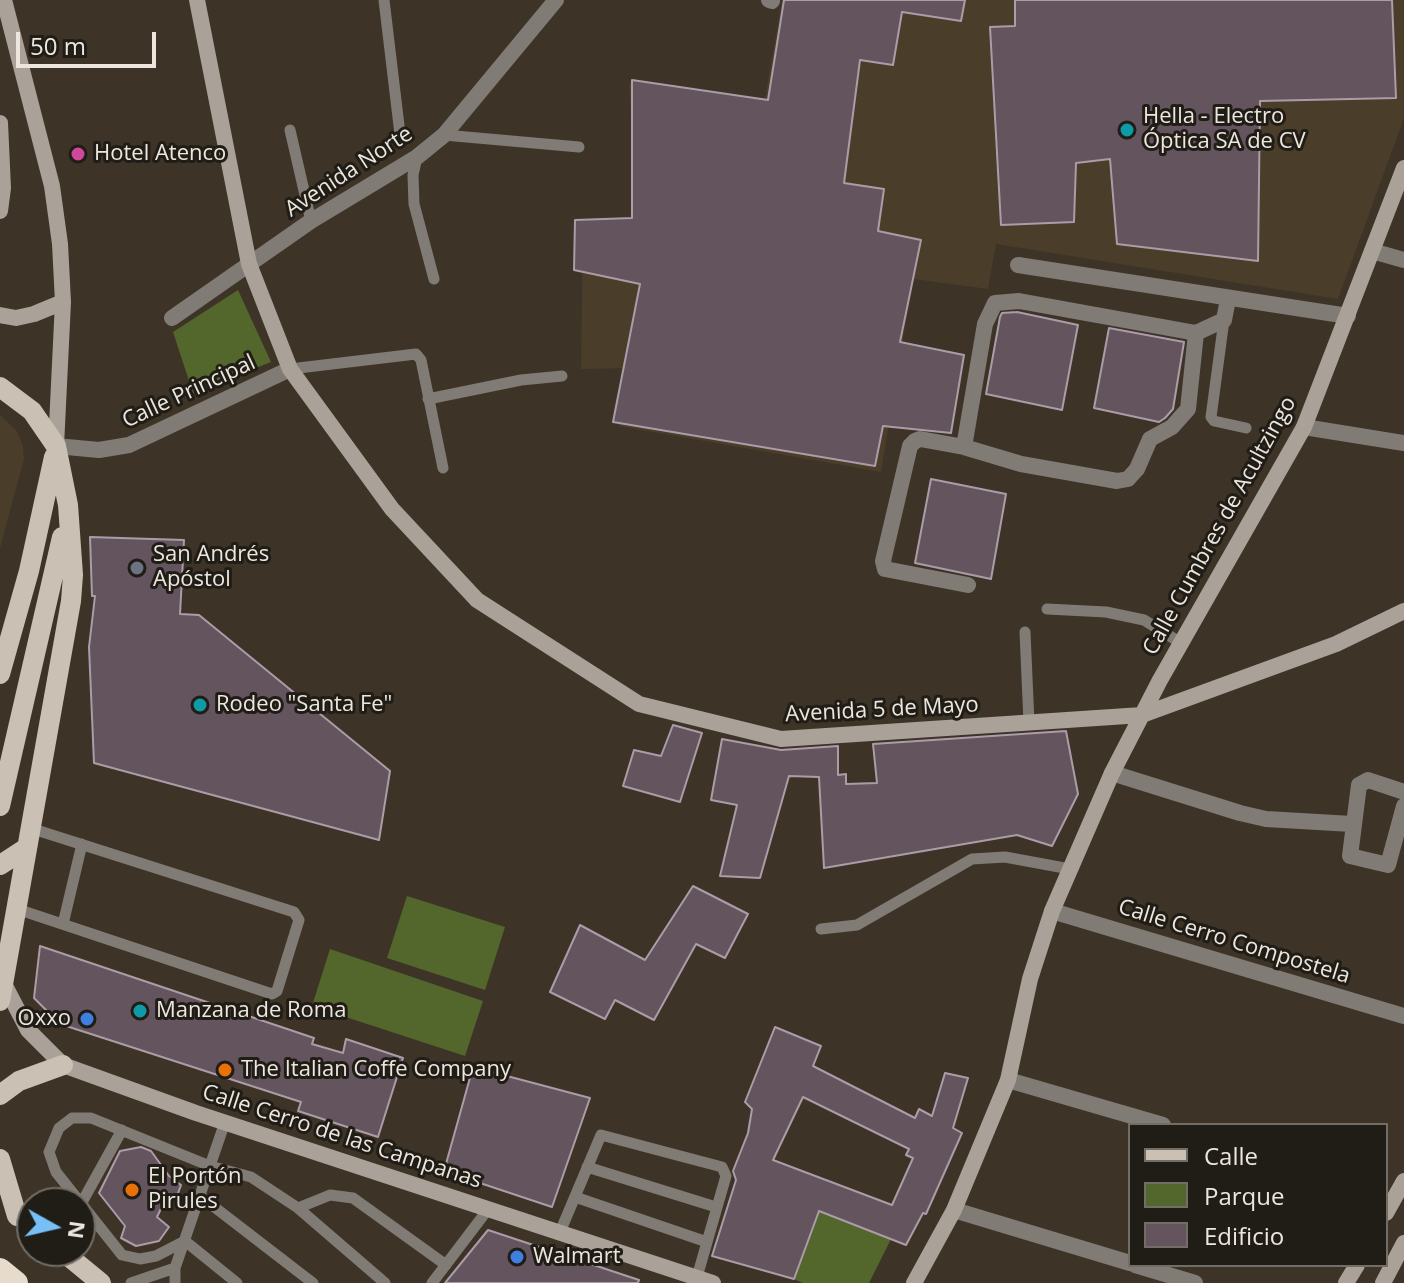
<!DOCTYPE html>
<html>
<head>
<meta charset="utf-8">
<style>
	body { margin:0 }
	#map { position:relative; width:1404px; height:1283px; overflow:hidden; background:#3d3427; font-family:"Open Sans",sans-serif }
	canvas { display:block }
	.legend { position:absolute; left:1128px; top:1123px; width:260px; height:144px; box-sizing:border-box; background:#201c16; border:2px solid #726d66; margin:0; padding:10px 14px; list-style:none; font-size:24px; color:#ece6de }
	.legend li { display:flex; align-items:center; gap:16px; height:40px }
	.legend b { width:40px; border:2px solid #726d66 }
	.north { position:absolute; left:16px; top:1187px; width:80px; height:80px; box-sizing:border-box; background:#201c16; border:2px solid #726d66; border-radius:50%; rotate:98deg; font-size:22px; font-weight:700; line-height:32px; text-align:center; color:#ece6de }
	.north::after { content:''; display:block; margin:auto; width:28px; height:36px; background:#77c0f7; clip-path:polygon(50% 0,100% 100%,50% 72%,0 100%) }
	.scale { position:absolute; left:16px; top:32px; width:140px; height:36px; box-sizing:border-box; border:4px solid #ece6de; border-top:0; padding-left:10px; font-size:24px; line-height:28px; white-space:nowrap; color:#ece6de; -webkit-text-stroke:6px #201c16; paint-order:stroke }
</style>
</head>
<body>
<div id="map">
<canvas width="1404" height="1283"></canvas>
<ul class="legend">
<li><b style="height:10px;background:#cac0b3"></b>Calle</li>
<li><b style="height:22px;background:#53662b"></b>Parque</li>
<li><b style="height:22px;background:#63545e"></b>Edificio</li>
</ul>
<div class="north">N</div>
<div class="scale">50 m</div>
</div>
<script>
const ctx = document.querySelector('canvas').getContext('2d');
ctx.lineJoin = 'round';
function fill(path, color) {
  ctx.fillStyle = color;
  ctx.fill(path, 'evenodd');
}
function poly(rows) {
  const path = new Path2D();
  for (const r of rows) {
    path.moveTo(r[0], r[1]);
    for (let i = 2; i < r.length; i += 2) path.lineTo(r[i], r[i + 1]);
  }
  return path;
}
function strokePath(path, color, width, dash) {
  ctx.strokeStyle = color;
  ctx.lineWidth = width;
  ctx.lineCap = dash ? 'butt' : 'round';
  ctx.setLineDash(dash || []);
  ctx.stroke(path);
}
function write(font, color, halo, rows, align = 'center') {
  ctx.font = font + ' "Open Sans",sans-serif';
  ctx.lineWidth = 6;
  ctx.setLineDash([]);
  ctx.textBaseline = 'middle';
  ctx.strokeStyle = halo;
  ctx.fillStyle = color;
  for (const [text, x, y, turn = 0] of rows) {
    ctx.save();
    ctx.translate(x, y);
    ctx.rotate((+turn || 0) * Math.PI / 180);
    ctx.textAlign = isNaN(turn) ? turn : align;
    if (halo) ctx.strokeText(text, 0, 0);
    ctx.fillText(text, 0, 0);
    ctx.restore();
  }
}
const built = poly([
	[782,0,1404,0,1404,118,1338,299,996,244,988,289,913,279,881,472,619,426,631,368,581,369,583,223,637,223,629,83,765,98],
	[0,415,16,430,23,446,24,459,0,548]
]);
const green = poly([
	[238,290,271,362,193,393,173,332],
	[407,896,505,927,485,990,387,958],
	[330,949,483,1001,465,1056,312,1006],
	[817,1211,891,1239,869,1283,803,1283,794,1279]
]);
const building = poly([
	[784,0,965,0,961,21,902,12,893,65,860,60,844,183,884,189,878,231,921,240,900,342,964,355,951,433,883,426,875,466,613,422,640,284,574,270,575,220,632,218,632,80,768,100,784,0],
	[1015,0,1392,0,1396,98,1260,101,1258,261,1117,244,1110,159,1076,163,1074,222,1001,225,990,27,1015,26,1015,0],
	[1017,312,1078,325,1062,410,986,394,1000,317,1002,313,1017,312],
	[1109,328,1184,342,1173,409,1165,418,1159,422,1094,408,1109,328],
	[931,479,1006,494,991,579,915,563,931,479],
	[90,537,184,540,180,614,199,615,390,771,379,840,94,763,89,647,95,596,92,596,90,537],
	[673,725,702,733,680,802,623,786,634,750,661,756,673,725],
	[1066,731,1078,794,1052,846,1017,835,824,868,819,777,789,776,760,878,720,876,737,805,711,800,722,739,781,750,838,746,838,775,846,774,846,784,877,783,873,744,1066,731],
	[693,886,748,914,725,958,696,944,654,1020,615,1000,605,1019,550,992,580,925,645,960,693,886],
	[40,946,314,1038,312,1044,343,1053,346,1039,403,1058,378,1137,298,1111,301,1102,60,1024,34,998,40,946],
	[775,1027,821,1046,813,1066,915,1118,919,1109,932,1116,945,1073,968,1078,953,1128,962,1133,926,1214,923,1213,906,1245,819,1211,794,1279,712,1256,736,1180,733,1171,748,1133,752,1109,745,1102,775,1027],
	[803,1097,909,1149,906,1155,913,1158,892,1205,773,1160,803,1097],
	[473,1067,590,1098,552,1207,444,1171,473,1067],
	[141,1147,151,1151,169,1176,181,1185,176,1199,167,1196,157,1217,169,1227,159,1241,136,1246,121,1238,125,1226,99,1193,120,1151,141,1147],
	[488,1230,639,1280,638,1283,445,1283,488,1230]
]);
const lane = poly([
	[384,0,400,134],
	[290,130,311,221],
	[444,135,579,147],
	[417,157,413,175,414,204,434,279],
	[1224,320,1211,417,1214,421,1246,428],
	[290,369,416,354,421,360,443,468],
	[428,399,521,380,562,376],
	[1047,609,1106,612,1144,620,1181,643],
	[1025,632,1029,723],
	[17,909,272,994,277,991,299,920,294,912,30,828],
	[63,924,82,844],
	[821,929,857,925,972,859,1005,857,1070,869],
	[587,1167,716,1207],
	[200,1196,313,1283],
	[575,1197,707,1242],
	[81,1204,122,1130],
	[298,1208,330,1195,353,1198,446,1265],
	[560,1232,601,1135,722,1167,726,1176,697,1277],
	[131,1283,175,1268],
	[175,1283,175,1268,225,1122],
	[237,1283,185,1241,156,1256,140,1259,122,1255,56,1172,49,1152,59,1128,72,1118,91,1118,210,1166,251,1177,298,1208,385,1283],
	[432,1283,489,1208]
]);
const street = poly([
	[769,0,772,1],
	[1372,251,1404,260],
	[1018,265,1348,316],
	[172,318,311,221,417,157,444,135,556,0],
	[1304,427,1404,443],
	[56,446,99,450,129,445,290,369],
	[964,447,985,324,995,303,1019,301,1196,333],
	[968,585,885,569,883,561,910,446,915,441,920,439,964,447,1021,464,1117,481,1128,479,1137,469,1150,439,1172,427,1188,409,1196,333,1224,320,1228,299],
	[1112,773,1240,813,1266,819,1352,824],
	[1404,792,1368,780,1359,785,1350,856,1388,865,1404,806],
	[1052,911,1404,1016],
	[1008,1080,1163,1125],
	[954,1210,1130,1263],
	[1135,1265,1195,1283]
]);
const secondary = poly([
	[4,0,52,186,60,244,63,302,56,446],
	[197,0,249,264,290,369,392,509,477,600,639,704,781,739,1142,715,1336,644,1404,611],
	[0,123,3,188,0,211],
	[0,315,16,318,34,314,63,302],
	[2,980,28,1030,63,1065,196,1113,713,1283],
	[1386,1213,1404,1181],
	[914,1283,954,1210,1008,1080,1030,979,1052,911,1112,773,1160,680,1304,427,1404,168],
	[1346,1283,1357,1265],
	[1383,1283,1404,1243]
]);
const primary = poly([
	[0,387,32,411,56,446,68,505,73,575,71,601,0,1001],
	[0,674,29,571,54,457],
	[0,806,62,537],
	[0,865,25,849],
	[0,1095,19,1081,63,1065],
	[0,1159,17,1216],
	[62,1251,101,1283]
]);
const highway = poly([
	[0,1270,16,1283]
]);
const markers = [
	[1127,130,8,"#0f9aa8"],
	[78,154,8,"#d1479c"],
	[137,568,8,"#6b7280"],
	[200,705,8,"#0f9aa8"],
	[140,1011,8,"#0f9aa8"],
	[87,1019,8,"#3f7fe0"],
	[225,1070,8,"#e8710a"],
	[132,1190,8,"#e8710a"],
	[517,1257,8,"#3f7fe0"]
];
const poiNames = [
	["Hella - Electro",1143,117],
	["Óptica SA de CV",1143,142],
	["Hotel Atenco",94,154],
	["San Andrés",153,555],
	["Apóstol",153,580],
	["Rodeo \"Santa Fe\"",216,705],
	["Manzana de Roma",156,1011],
	["Oxxo",71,1019,"right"],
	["The Italian Coffe Company",241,1070],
	["El Portón",148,1177],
	["Pirules",148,1202],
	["Walmart",533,1257]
];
const streetNames = [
	["Avenida Norte",349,172,-33],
	["Calle Principal",189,392,-25],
	["Calle Cumbres de Acultzingo",1220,526,-61],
	["Avenida 5 de Mayo",882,710,-3],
	["Calle Cerro Compostela",1234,942,17],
	["Calle Cerro de las Campanas",342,1137,18]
];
fill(built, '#4a3d2a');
fill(green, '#53662b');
fill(building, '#63545e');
strokePath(building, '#ac9ca8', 2);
strokePath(lane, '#807b75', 11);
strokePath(street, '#807b75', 16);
strokePath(secondary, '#aaa298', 16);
strokePath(primary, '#cac0b3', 20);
strokePath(highway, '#e7dbcb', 24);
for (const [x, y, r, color] of markers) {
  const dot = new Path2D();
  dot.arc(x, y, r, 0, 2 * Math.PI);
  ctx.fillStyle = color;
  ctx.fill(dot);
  strokePath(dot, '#201c16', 3);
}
write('22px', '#ece6de', '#201c16', poiNames, 'left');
write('22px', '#ece6de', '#201c16', streetNames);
</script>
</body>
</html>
